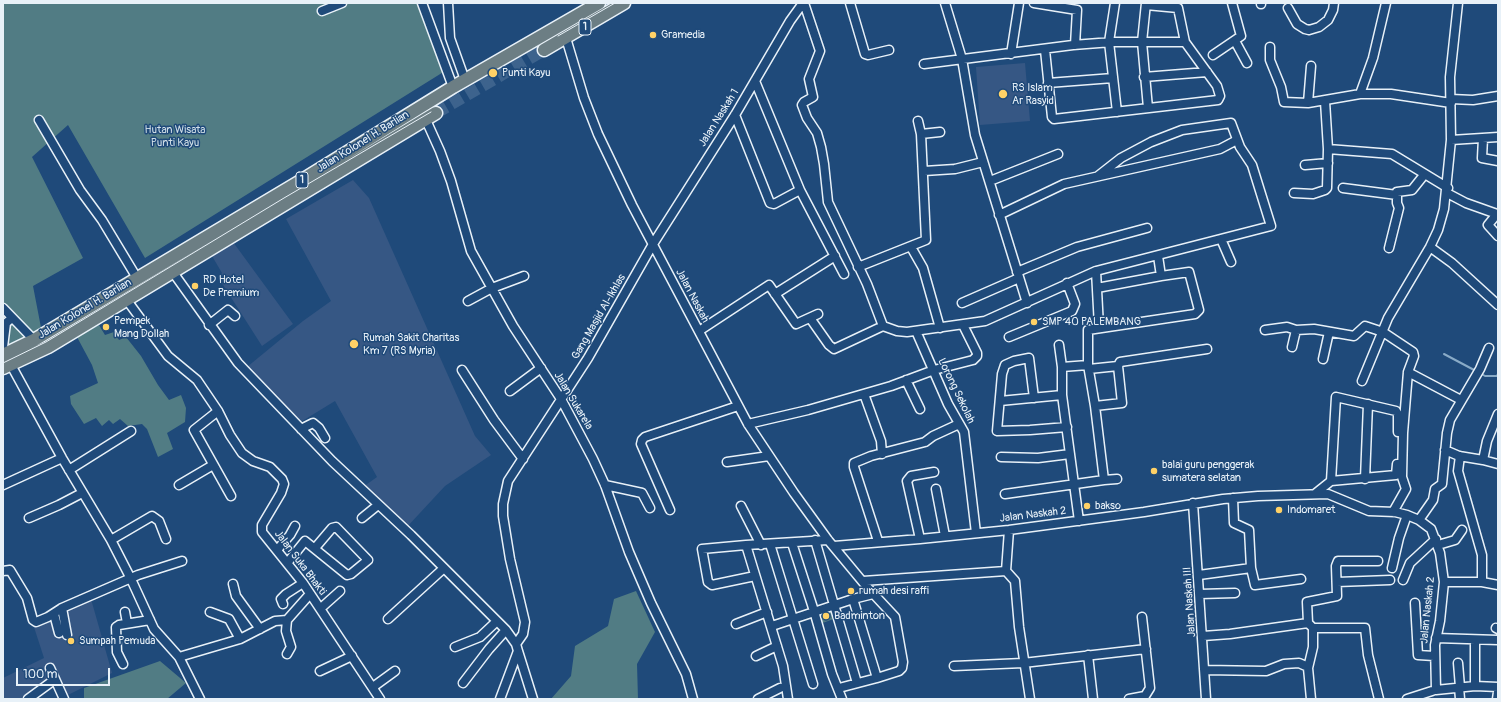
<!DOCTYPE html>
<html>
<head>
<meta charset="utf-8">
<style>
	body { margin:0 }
	#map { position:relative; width:1501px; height:702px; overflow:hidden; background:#1f4a7a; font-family:Pangolin,sans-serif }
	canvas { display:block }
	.frame { position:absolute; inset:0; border:4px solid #e8f1f8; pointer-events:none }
	.scale { position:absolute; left:16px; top:668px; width:94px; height:18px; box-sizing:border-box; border:2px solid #e8f1f8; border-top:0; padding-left:5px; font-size:12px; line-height:14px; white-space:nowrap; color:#e8f1f8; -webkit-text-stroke:3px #1f4a7a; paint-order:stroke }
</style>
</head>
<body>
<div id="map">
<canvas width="1501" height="702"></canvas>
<div class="frame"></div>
<div class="scale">100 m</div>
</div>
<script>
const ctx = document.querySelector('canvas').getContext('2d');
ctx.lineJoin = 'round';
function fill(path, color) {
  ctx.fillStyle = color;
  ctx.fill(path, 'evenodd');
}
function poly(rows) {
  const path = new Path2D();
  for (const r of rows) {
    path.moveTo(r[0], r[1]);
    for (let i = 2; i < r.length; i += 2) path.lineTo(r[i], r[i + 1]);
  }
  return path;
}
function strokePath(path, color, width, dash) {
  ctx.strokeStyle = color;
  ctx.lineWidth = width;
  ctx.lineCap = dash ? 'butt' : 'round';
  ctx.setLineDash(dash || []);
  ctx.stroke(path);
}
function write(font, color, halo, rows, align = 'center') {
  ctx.font = font + ' Pangolin,sans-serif';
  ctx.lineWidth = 3;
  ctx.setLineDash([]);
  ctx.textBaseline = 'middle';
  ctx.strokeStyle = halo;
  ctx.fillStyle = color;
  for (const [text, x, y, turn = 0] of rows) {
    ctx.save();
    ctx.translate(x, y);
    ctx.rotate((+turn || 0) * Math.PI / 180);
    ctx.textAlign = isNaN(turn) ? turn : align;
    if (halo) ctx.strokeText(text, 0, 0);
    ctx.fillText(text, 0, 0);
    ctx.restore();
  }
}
const built = poly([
	[1025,63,1030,121,980,125,976,67],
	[353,180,369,198,475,436,491,455,445,486,406,528,363,487,377,477,335,401,299,423,247,367,303,321,331,301,286,219],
	[233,242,293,324,262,346,218,277,222,273,212,256],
	[91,599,112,673,64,697,55,677,22,699,3,699,3,678,44,658,33,624]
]);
const green = poly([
	[3,3,427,3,445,71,145,258,68,125,32,157,83,258,33,286,43,338,3,354],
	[99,325,105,335,114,332,119,340,126,337,141,356,158,385,169,400,181,395,186,408,185,422,167,433,173,449,158,457,147,429,142,424,128,426,120,419,113,424,109,420,102,426,96,418,84,424,71,404,70,396,98,383,92,365,77,337],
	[636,591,655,632,637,664,638,699,551,699,571,676,575,646,608,626,614,599],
	[833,608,836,618,820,624,817,613],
	[160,661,186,683,167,699,84,699,84,688]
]);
const stream = poly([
	[1444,354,1476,371],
	[1480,373,1485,376,1497,376,1498,374]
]);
const highwayTunnel = poly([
	[436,113,544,50]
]);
const minor = poly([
	[422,3,453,87],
	[448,3,450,38,465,80],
	[804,3,820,51,809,79,813,97,804,102,802,105,807,118,817,133,821,147,824,164,828,202,867,284,883,326,834,349,829,345,810,318],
	[850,3,865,54,868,55,889,50],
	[945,3,962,59,975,135,1027,303],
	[1034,3,1077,10,1075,45],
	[1115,3,1109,42,1117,112],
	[1146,3,1142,42,1148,108],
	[1261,4,1261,3],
	[1288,8,1297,24,1305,29,1309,30,1319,27,1328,20,1333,10,1334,3],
	[322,11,342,3],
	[566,38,584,98,598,134,632,205,748,424,794,493,828,540,867,587,895,617,903,662,902,668,899,671,877,678,839,688],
	[1235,41,1247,63],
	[1270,47,1270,60,1281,87,1284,102,1308,103,1360,94,1391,94,1451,103],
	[1045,50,1052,117,1054,119,1218,100,1220,96,1217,86,1185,42,1178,8,1146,5],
	[1011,54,1019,3],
	[1213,55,1241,36,1232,3],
	[924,64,1073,45,1112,42,1185,42],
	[1144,77,1207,72],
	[755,81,800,190,844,274],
	[1048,83,1113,78],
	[1360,94,1373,58,1386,3],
	[1451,99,1473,100,1498,96],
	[1308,103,1311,66],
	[735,115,770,203,774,204,800,190],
	[39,120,80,190,102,220,137,278],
	[426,120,440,151,451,181,471,251,513,326,561,399,593,459,605,485,629,552,651,603,686,674,693,699],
	[921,134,940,132],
	[1483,138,1482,158,1498,161],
	[1451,140,1498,137],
	[1328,149,1392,154,1448,188],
	[1305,165,1328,163],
	[924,171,955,169,983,162],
	[990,181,1058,154],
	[1343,188,1397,195],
	[1294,193,1313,194,1325,190,1327,188,1328,149,1325,101],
	[1447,193,1466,203,1497,214,1488,225,1498,236],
	[999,215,1064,184,1220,149,1237,140],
	[1221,239,1231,262],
	[911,247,923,268,940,328],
	[1430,247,1452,263,1498,305],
	[1389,248,1399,208,1397,203,1397,192,1412,190,1424,175],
	[1158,256,1161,276],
	[858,267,926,240,921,134,918,121],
	[172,271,238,363,332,461,411,535,506,630,516,644,518,651,500,699],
	[1096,271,1099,327],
	[1017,272,1077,247,1147,228],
	[775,294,835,256],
	[126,299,168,356,197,380,218,411,230,435,242,453,253,461,270,467,282,479,284,484,281,493,262,525,262,532,303,583,380,699],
	[468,301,492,288,524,276],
	[962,303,1019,278],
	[3,308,34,340],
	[209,325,228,310,235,316],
	[883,326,897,331,907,332,985,321,1096,271,1271,226,1252,165,1240,147,1231,123,1182,130,1151,142,1121,158,1098,176],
	[1265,330,1287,327,1296,330,1314,329,1354,336,1365,326,1383,332,1413,352,1414,356,1408,372,1403,433,1402,477,1406,489,1393,512],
	[699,331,769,285,796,324,818,314],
	[916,331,948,404,964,432,976,533],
	[1009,337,1072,311,1075,304,1067,283],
	[1059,345,1062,367,1062,395,1079,521],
	[3,347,6,323,12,318],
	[1292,347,1296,330],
	[1323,359,1329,332],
	[11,365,62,458,111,540,131,579,154,629,179,657,200,699],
	[1062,367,1088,365],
	[1089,369,1118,366],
	[462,370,494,420,523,459],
	[1408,372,1461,400],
	[906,380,920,409],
	[1362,381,1388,318,1430,247,1438,230,1444,209,1451,140,1450,77,1458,3],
	[510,391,541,368],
	[864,394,881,441,882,454],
	[1034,398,1029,358,1014,361,1005,365,1002,374,997,431,1030,430,1067,427],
	[1000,401,1062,395],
	[1095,406,1122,403,1118,366,1120,362,1207,349],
	[218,411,194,430,231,496],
	[748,424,808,410,891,386,934,370,973,360,977,356,977,353,963,325],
	[301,429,313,423,319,428,325,438],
	[1445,450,1459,456,1483,460,1487,441,1498,414],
	[1460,456,1458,471,1482,555,1482,582],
	[1001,457,1038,458,1070,454],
	[1483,460,1498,464],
	[727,462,769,456],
	[69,470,131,431],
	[1365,479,1368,404],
	[1104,480,1117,479],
	[1331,481,1396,475,1397,464],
	[3,485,62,458],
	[179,485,213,465],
	[605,485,642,493,650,508],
	[936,489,945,536],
	[1316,493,1331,481,1336,397,1396,411,1398,415,1398,432],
	[1005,494,1104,480,1095,406,1088,365,1088,330,1195,314,1199,310,1189,272,1161,276,1097,288],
	[1233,498,1234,523,1249,530,1251,568],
	[1193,503,1206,699],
	[741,506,761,545],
	[670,510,641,444,642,440,645,437,738,406],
	[29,518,59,505,82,493],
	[362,518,378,505],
	[1419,520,1433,500,1435,489,1442,484,1447,433,1450,420,1480,369,1489,348],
	[1009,530,1006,571,1015,581,1019,627,1030,699],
	[920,539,907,481,911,476,934,472],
	[111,540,152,516,159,521,166,539],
	[815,540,857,683],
	[878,541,854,467,854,463,871,456,925,442,933,436,959,424],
	[792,543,814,611,832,674,842,699],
	[770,544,813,684],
	[746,545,702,549,708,582,712,585,755,576],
	[1438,545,1455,540,1462,530],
	[834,546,920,539,1009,530,1144,512,1223,499,1258,496,1328,494,1369,511,1395,512,1407,515,1419,520,1431,529,1440,553,1444,582,1440,621,1435,645,1436,690,1475,686,1498,687],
	[277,550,290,535,295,526],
	[288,562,305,541,347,575,351,574,368,560,336,527,332,528,315,548],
	[1392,568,1399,538,1407,515],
	[3,571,10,570,27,598,33,620,36,622,48,617,62,608,138,575,182,561],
	[1199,575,1251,568,1255,585,1301,579],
	[1403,580,1410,563,1436,539],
	[863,581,1006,571],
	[1337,582,1390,580],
	[1444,582,1482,582,1498,585],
	[233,584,236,596,260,629],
	[1200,594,1235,593],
	[853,599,877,678],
	[1415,603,1418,655,1434,656],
	[283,604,281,599,286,594,303,583],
	[62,608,67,635],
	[321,608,340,591],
	[125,612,127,623],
	[210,612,229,619,240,639],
	[54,614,59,633],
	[388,619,444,568],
	[287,620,286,631,291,647,287,654],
	[736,624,767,612],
	[772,626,853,599,873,594],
	[1313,628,1365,628,1368,655,1379,699],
	[1496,628,1498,629],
	[1203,636,1230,634,1308,623],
	[1436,638,1498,640],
	[516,644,523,634,525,622,510,559,503,516,503,504,508,481,588,358,653,244,735,115,790,21,803,3],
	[455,647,480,637,497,621],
	[518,651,533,699],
	[1088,655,1093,699],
	[756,656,777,646],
	[179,657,240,639,275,621,287,620,310,594],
	[1458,663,1460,687],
	[123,664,117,652,116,627,119,625,150,620],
	[954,666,1023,663,1146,649],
	[50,668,64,699],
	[1205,670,1266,671,1284,664,1299,663,1308,667],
	[320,671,352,656],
	[463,683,489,649,506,630],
	[1475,686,1475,644],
	[373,687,395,671],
	[1459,687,1460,699],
	[28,699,54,680],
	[758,699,780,688],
	[788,699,783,666,746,545,828,540],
	[1129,699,1145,696,1150,688,1142,617],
	[1311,699,1308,668,1313,647,1313,628,1308,623,1307,602,1337,596,1336,566,1338,561,1378,561],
	[1407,699,1432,691],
	[1497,699,1498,692]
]);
const highway = poly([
	[544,50,624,3],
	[3,355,34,340,299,182,453,87,599,3],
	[3,368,48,347,436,113]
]);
const tram = poly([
	[558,36,615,3],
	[3,363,46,342,284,198,431,112]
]);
const markers = [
	[653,35,4,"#ffd166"],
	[493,73,5,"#ffd166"],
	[1003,94,5,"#ffd166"],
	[195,286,4,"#ffd166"],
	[1034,322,4,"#ffd166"],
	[106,327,4,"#ffd166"],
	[354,344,5,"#ffd166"],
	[1154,471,4,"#ffd166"],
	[1087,506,4,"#ffd166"],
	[1279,510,4,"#ffd166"],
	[851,591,4,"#ffd166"],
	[826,616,4,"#ffd166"],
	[71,641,4,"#ffd166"]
];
const shields = [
	[585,27,12],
	[302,180,12]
];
const shieldNames = [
	["1",585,27],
	["1",302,180]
];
const poiNames = [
	["Gramedia",661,35],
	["Punti Kayu",502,73],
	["RS Islam",1012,88],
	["Ar Rasyid",1012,101],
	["RD Hotel",203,280],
	["De Premium",203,293],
	["Pempek",114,321],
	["Mang Dollah",114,334],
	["SMP 40 PALEMBANG",1042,322],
	["Rumah Sakit Charitas",363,338],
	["Km 7 (RS Myria)",363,351],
	["balai guru penggerak",1162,465],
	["sumatera selatan",1162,478],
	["bakso",1095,506],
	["Indomaret",1287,510],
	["rumah desi raffi",859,591],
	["Badminton",834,616],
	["Sumpah Pemuda",79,641]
];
const streetNames = [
	["Jalan Naskah 1",719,118,-58],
	["Jalan Kolonel H. Barlian",363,142,-32],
	["Jalan Naskah",692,296,62],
	["Jalan Kolonel H. Barlian",85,309,-31],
	["Gang Masjid Al-Ikhlas",599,317,-60],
	["Lorong Sekolah",956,391,64],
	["Jalan Sukarela",573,401,59],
	["Jalan Naskah 2",1033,515,-7],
	["Jalan Suka Bhakti",300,563,53],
	["Jalan Naskah III",1190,602,-94],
	["Jalan Naskah 2",1428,610,-84]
];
const parkNames = [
	["Hutan Wisata",175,130],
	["Punti Kayu",175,143]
];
fill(built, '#365784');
fill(green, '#517c84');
strokePath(stream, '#89abc7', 2);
strokePath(highwayTunnel, '#3d638d', 12, [12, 6]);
strokePath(minor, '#e8f1f8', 11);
strokePath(highway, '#e8f1f8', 15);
strokePath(minor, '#1f4a7a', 8);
strokePath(highway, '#6c7e84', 12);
strokePath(tram, '#e8f1f8', 1);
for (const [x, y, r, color] of markers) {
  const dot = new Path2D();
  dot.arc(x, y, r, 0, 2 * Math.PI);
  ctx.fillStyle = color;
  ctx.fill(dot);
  strokePath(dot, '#1f4a7a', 1.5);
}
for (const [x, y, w] of shields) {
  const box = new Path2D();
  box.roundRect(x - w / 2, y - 8, w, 16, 3);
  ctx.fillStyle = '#1f4a7a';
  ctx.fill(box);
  strokePath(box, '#e8f1f8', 1);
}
write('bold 10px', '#e8f1f8', null, shieldNames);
write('11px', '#e8f1f8', '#1f4a7a', poiNames, 'left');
write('11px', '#e8f1f8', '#1f4a7a', streetNames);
write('11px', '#d1dfe7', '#1f4a7a', parkNames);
</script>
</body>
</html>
